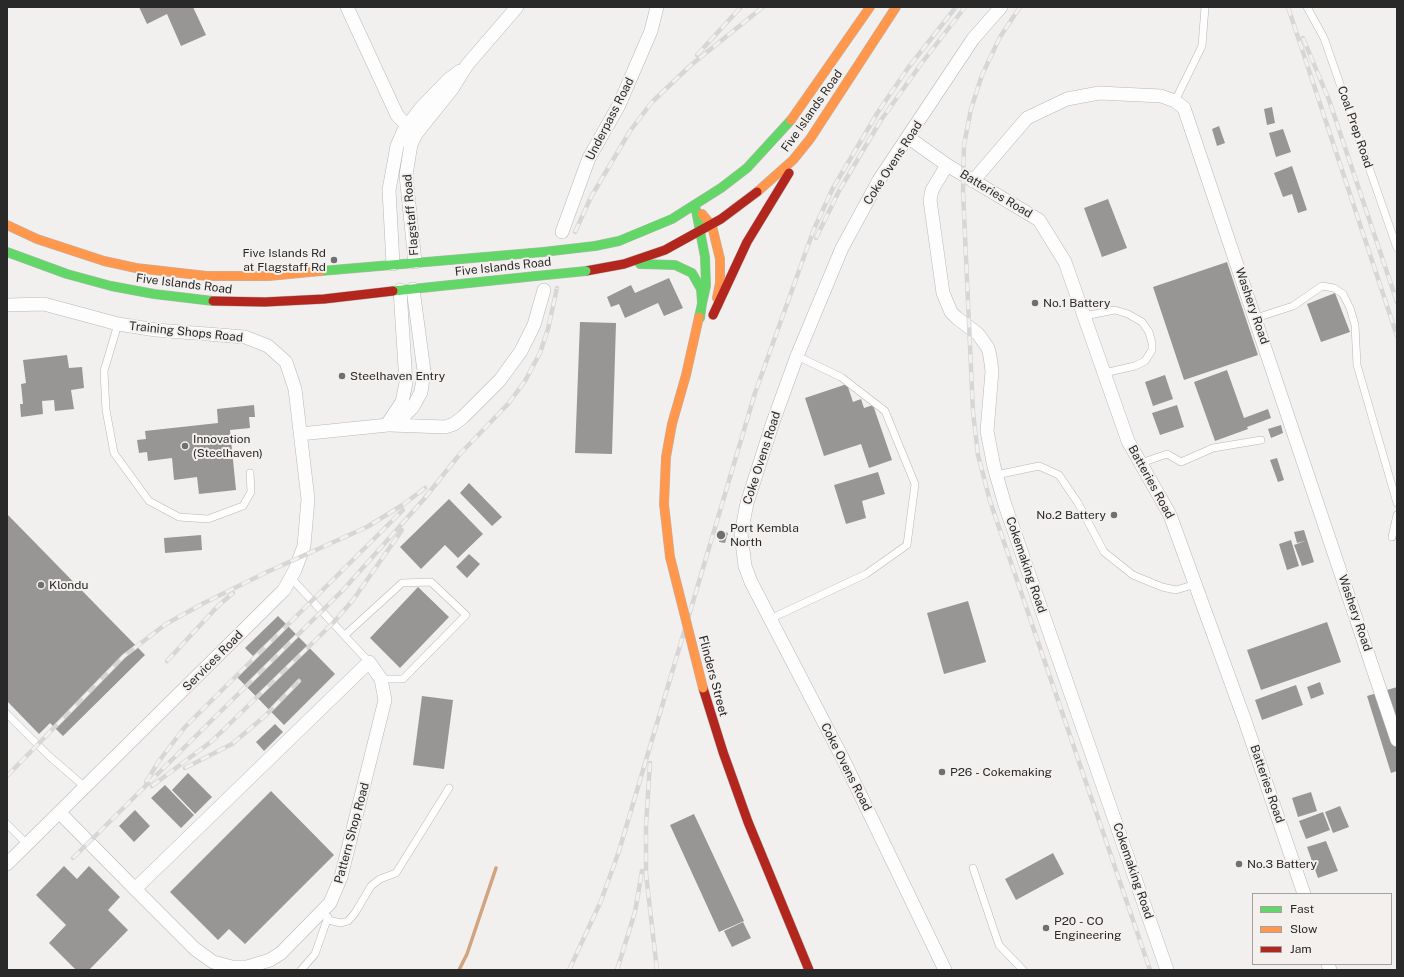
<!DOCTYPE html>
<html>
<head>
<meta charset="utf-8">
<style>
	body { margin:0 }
	#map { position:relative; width:1404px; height:977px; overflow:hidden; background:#f2f0ef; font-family:"Public Sans",sans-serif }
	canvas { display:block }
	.frame { position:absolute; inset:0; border:8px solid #2a2929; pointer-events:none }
	.legend { position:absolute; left:1252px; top:893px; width:140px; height:72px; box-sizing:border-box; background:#f3f0ee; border:1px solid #a3a09f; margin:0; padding:5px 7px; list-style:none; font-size:12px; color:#2a2929 }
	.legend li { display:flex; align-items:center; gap:8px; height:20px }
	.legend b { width:20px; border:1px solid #a3a09f }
</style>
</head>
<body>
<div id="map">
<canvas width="1404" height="977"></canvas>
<div class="frame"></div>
<ul class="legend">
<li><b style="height:5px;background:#63d668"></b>Fast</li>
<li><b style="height:5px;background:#ff974d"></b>Slow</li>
<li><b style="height:5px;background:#b3261e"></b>Jam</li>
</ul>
</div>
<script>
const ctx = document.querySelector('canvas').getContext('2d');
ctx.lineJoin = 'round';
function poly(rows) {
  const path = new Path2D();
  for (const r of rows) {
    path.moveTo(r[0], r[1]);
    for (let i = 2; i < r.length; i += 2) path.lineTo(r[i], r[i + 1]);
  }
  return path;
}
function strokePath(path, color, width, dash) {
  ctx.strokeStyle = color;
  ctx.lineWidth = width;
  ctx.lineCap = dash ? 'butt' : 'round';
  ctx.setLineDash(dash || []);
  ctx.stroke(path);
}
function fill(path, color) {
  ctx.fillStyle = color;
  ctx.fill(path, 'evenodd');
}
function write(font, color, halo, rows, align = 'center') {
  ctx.font = font + ' "Public Sans",sans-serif';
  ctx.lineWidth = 4;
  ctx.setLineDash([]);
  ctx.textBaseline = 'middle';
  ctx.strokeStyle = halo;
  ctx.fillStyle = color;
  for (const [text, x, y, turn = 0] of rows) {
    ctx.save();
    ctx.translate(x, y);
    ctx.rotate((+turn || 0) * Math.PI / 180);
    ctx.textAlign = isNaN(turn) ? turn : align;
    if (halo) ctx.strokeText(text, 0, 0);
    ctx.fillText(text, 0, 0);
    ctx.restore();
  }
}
const stream = poly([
	[459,970,467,954,496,868]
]);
const building = poly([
	[139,7,193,7,206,35,181,46,167,14,147,24],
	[1272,107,1275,123,1267,125,1264,109],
	[1219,126,1225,143,1217,146,1212,129],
	[1283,129,1291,152,1276,157,1269,133],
	[1292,166,1307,210,1298,213,1292,194,1283,197,1274,173],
	[1108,199,1127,248,1102,257,1084,208],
	[1227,262,1258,355,1184,380,1153,287],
	[669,278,683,308,664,316,658,303,625,318,619,304,611,307,607,297,631,285,635,293],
	[1335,293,1350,332,1321,342,1307,304],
	[580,322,616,323,612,454,575,453],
	[67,355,69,368,82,367,84,388,71,390,74,409,55,411,54,400,42,401,43,414,21,417,20,404,23,404,21,384,26,383,23,360],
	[1227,370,1244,418,1268,409,1271,418,1247,427,1248,429,1215,441,1194,382],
	[1165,375,1173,399,1153,406,1145,382],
	[847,384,853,402,861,399,864,408,873,405,892,460,869,468,861,444,824,456,805,398],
	[254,405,255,417,249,417,250,428,230,430,236,490,199,494,197,477,174,480,172,458,148,461,147,452,139,453,137,440,146,439,145,431,218,423,217,409],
	[1177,405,1184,427,1160,435,1152,413],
	[1281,425,1283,433,1271,438,1268,429],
	[1277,458,1284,480,1278,482,1270,460],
	[878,472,885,494,862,501,866,518,846,524,834,485],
	[469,483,502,517,492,526,460,493],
	[449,499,483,534,458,558,445,545,421,569,400,547],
	[7,514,145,655,63,736,50,723,39,734,7,701],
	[1304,530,1314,562,1302,566,1294,545,1305,541,1297,543,1294,532],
	[722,531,728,533,725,543,719,542],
	[201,535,202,550,165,553,164,538],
	[1291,540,1299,566,1287,570,1279,544],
	[469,554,480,564,467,578,456,567],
	[418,587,449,617,400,668,370,638],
	[968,601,986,662,944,674,927,613],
	[278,616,286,624,253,656,245,648],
	[1327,622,1341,662,1261,690,1247,650],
	[288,626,335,674,284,725,237,677],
	[1320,682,1324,694,1311,699,1307,687],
	[1296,685,1303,705,1262,720,1255,700],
	[1397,687,1397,771,1391,773,1367,696],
	[422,696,453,700,444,769,413,765],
	[275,724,283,732,264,751,256,742],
	[188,773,212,797,195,814,172,790],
	[165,785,194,815,181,828,151,798],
	[271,791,334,855,245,944,229,929,218,940,170,892],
	[1311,792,1317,811,1298,817,1292,798],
	[1340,806,1349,827,1333,833,1325,812],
	[135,810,150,826,134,842,119,826],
	[1323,812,1330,830,1306,839,1299,821],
	[694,814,744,921,719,932,670,825],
	[1326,841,1338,871,1318,878,1307,847],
	[1053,853,1064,874,1016,900,1005,879],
	[64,866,77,879,89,866,120,897,108,910,128,930,89,970,76,970,49,943,66,925,36,895],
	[743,922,751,938,732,947,724,931]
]);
const lane = poly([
	[1307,7,1324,38,1397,248],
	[1175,101,1202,46,1205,7],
	[1084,316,1115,310,1128,314,1142,322,1149,332,1152,343,1152,350,1145,361,1135,366,1104,373],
	[1256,318,1293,306,1322,286,1334,288,1343,294,1350,308,1355,325,1357,365,1397,503],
	[118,324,104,371,106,410,114,453,149,501,179,517,208,519,243,506,251,492,250,473],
	[1141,463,1167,454,1181,462,1213,448,1261,440],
	[996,475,1039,466,1059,475,1078,503,1104,552,1133,575,1162,587,1176,590,1196,584],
	[1392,537,1397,515],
	[291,578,369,662],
	[770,619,866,574,907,545,915,484,885,411,841,377,797,356],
	[345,635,402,583,431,582,466,615,403,679,381,679],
	[7,714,49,756,85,787],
	[7,824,27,844],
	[973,868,999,945,1023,970],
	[328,920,341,923,348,921,355,913,371,886,380,879,396,873,449,788],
	[301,970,315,954,328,917]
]);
const street = poly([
	[347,7,397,115,413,132],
	[909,138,947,165,1039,220,1065,262,1128,441,1170,515,1245,721,1304,894],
	[947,165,932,190,930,200,943,293,951,312,957,318,978,334,988,348,990,356,992,371,987,431,994,467,1005,505,1167,970],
	[973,181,1027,118,1067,99,1099,93,1161,96,1175,101,1184,108,1397,740],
	[562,232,589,158,619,105,651,31,657,7],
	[415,262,406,175,411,144,416,134,452,89,467,65,517,7],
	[393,264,389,190,397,146,403,132,421,108,448,80,460,71],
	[7,305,44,304,118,324,156,330,245,337,268,346,286,362,295,389,308,499,304,546,295,570,284,590,7,864],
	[388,423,402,402,406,383,400,290],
	[390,425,445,427,454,424,463,417,500,380,521,351,534,325,544,290],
	[300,434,388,425,400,420,413,407,421,392,424,371,413,289],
	[60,813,135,889,369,662,381,679,385,700,341,877,330,903,281,953,270,960,247,967,232,967,213,962,195,949,135,889],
	[1328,964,1330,970],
	[945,970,843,759,751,582,745,566,741,534,747,503,773,422,797,356,842,248,879,180,973,39,1001,7]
]);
const fast = poly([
	[695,205,705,257,706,286,699,317],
	[595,246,619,241,672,219,721,188,747,168,791,120],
	[7,252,67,274,111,286,154,294,213,301],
	[640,264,675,265,692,273,701,289,702,303,700,318],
	[321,271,543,252],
	[393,291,536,276]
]);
const slow = poly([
	[791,120,870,7],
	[757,192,793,160,810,139,896,7],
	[702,214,712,226,720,259,720,283,717,298],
	[7,225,37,239,104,261,136,268,207,276,269,276,321,271],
	[670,557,664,504,666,457,672,424,686,375,699,317]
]);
const jam = poly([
	[586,271,624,264,665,250,721,219,757,192],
	[213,301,265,302,324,299,393,291],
	[713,315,747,242,789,173],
	[703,688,723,752,748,822,809,970]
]);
const rail = poly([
	[1020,7,1000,37,982,75,971,109,964,145,963,191,973,412,978,455,990,501,1150,970],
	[1288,7,1397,336],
	[1303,38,1329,100,1397,302],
	[697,55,741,7],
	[575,232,591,197,630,131,652,102,691,65,763,7],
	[816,238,839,191,881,120,921,64,965,7],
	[167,661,218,606,233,593],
	[650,763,646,825,646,874,657,970],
	[185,768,232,744,265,716,299,681],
	[7,776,124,656,166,624,204,603,267,572,367,527,404,504,425,488],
	[146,782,159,761,185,727,403,510],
	[152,786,212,741,333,623,353,600,402,530],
	[73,858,344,589,424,499,459,455,508,404,525,381,540,353,548,329,557,288],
	[569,970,601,901,619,851,755,393,814,229,833,188,878,112,908,68,956,7],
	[617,970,635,912,642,871]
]);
const fastBridge = poly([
	[543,252,595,246],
	[536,276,586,271]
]);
const slowBridge = poly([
	[670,557,703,688]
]);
const markers = [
	[334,260,4,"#706f6e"],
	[1035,303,4,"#706f6e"],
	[342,376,4,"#706f6e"],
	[185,446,4,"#706f6e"],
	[1114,515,4,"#706f6e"],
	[721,535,5,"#706f6e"],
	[41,585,4,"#706f6e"],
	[942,772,4,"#706f6e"],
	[1239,864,4,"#706f6e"],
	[1046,928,4,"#706f6e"]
];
const streetNames = [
	["Five Islands Road",812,111,-55],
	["Underpass Road",610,119,-63],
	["Coal Prep Road",1355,127,71],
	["Coke Ovens Road",893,163,-57],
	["Batteries Road",996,194,31],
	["Flagstaff Road",411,215,-95],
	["Five Islands Road",503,267,-6],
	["Five Islands Road",184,284,7],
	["Washery Road",1252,306,71],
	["Training Shops Road",186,332,6],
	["Coke Ovens Road",762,458,-72],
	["Batteries Road",1151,482,61],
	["Cokemaking Road",1026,565,71],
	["Washery Road",1355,613,71],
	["Services Road",213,661,-45],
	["Flinders Street",713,676,75],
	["Coke Ovens Road",846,767,63],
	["Batteries Road",1267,784,71],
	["Pattern Shop Road",352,833,-75],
	["Cokemaking Road",1133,871,71]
];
const poiNames = [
	["Five Islands Rd",326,253,"right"],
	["at Flagstaff Rd",326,267,"right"],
	["No.1 Battery",1043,303],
	["Steelhaven Entry",350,376],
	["Innovation",193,439],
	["(Steelhaven)",193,453],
	["No.2 Battery",1106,515,"right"],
	["Port Kembla",730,528],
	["North",730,542],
	["Klondu",49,585],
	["P26 - Cokemaking",950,772],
	["No.3 Battery",1247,864],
	["P20 - CO",1054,921],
	["Engineering",1054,935]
];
strokePath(stream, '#d2a47d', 3.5);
fill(building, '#979695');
strokePath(lane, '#b9b7b6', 8);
strokePath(street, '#b9b7b6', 14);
strokePath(fast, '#b9b7b6', 10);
strokePath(slow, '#b9b7b6', 10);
strokePath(jam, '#b9b7b6', 10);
strokePath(lane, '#fdfdfd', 7);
strokePath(street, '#fdfdfd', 13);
strokePath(fast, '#63d668', 9);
strokePath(slow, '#ff974d', 9);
strokePath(jam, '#b3261e', 9);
strokePath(rail, '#d7d6d6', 4.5);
strokePath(rail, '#f3f0ee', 3, [9]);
strokePath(fastBridge, '#b9b7b6', 10, []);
strokePath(slowBridge, '#b9b7b6', 10, []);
strokePath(fastBridge, '#63d668', 9);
strokePath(slowBridge, '#ff974d', 9);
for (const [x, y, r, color] of markers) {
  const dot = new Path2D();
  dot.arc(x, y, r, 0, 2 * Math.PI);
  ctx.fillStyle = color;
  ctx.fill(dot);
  strokePath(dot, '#f3f0ee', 1.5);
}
write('12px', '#2a2929', '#f3f0ee', streetNames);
write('12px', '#2a2929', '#f3f0ee', poiNames, 'left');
</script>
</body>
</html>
